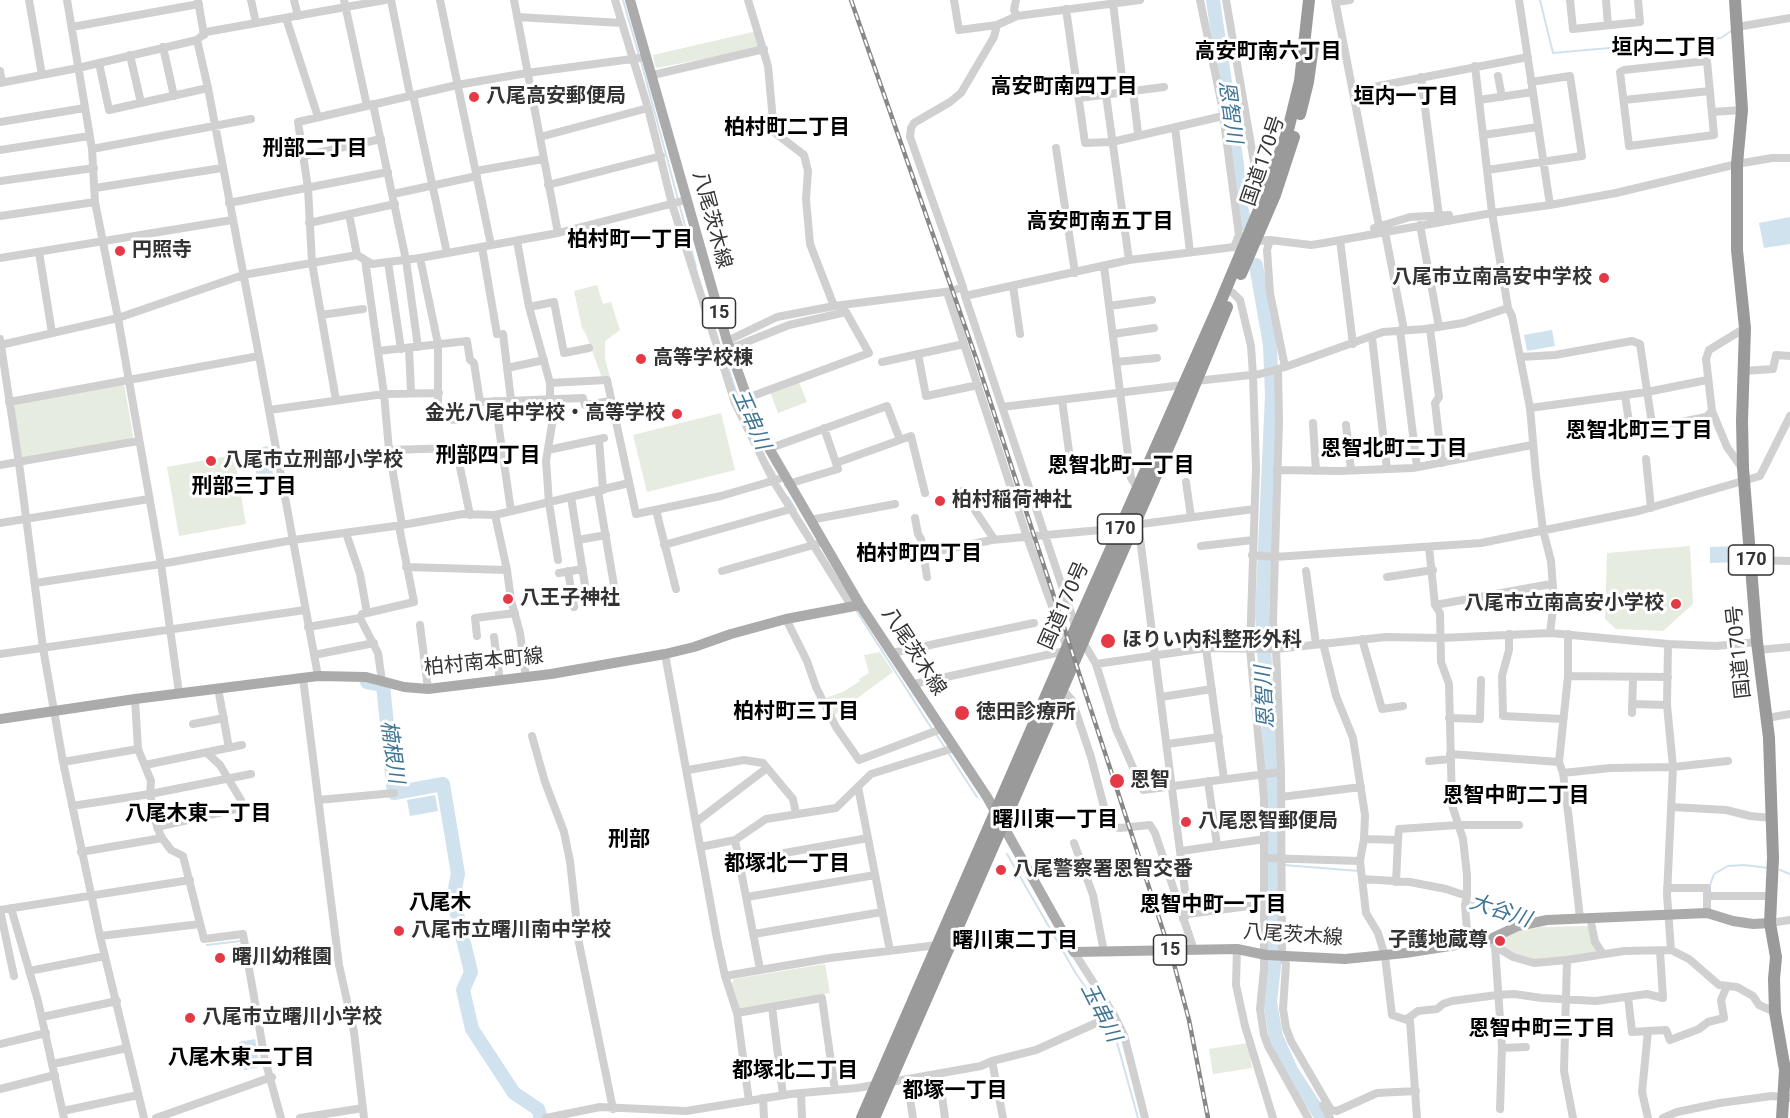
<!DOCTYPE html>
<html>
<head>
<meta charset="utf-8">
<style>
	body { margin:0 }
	canvas { display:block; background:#fff }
</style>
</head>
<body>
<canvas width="1790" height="1118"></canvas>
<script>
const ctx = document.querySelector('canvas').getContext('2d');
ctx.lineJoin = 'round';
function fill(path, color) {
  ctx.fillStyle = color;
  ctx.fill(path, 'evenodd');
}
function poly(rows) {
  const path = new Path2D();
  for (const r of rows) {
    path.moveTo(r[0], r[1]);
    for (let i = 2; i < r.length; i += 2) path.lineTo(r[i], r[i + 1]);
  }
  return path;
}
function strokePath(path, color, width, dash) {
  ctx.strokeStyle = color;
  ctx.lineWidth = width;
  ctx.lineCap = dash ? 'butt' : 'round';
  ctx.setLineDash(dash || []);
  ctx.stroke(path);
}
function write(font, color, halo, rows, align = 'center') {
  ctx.font = font + ' Roboto,"Noto Sans JP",sans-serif';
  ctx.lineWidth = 6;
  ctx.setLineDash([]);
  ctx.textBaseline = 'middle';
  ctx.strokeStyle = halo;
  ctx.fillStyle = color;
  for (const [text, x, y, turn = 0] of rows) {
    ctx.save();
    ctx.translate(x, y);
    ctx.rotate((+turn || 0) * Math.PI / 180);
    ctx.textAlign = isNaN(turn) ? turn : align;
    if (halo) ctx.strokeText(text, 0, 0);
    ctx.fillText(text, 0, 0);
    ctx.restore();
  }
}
const green = poly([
	[757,31,760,43,758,48,657,68,655,66,653,55],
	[597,285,603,304,611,302,620,330,605,341,605,359,610,377,602,378,586,334,582,328,574,291],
	[799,382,807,402,778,413,770,392],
	[124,384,133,435,132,438,25,459,22,456,13,407,17,404],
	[721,413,735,470,647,492,633,435],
	[234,455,246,524,179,536,167,467],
	[1690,546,1693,604,1663,631,1616,629,1605,619,1607,553],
	[880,652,893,672,833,716,825,698,843,692,860,681,859,679,869,673,864,655],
	[1590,926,1598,953,1548,960,1532,959,1509,952,1493,943,1516,932,1540,927],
	[825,964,830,993,742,1010,737,1008,731,985,734,979],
	[1248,1043,1252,1068,1213,1074,1209,1049]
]);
const water = poly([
	[1790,217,1790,244,1764,248,1759,223],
	[1552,330,1555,346,1527,351,1524,335],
	[268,446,273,474,257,477,252,449],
	[1738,546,1739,562,1710,563,1710,547],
	[435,795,438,811,410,816,407,800],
	[255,1039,260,1067,244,1070,239,1042]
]);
const stream = poly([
	[623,0,639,55],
	[1540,0,1553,53,1721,38,1731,31],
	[641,61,696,267],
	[729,370,741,407],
	[770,466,776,476],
	[788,497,796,510],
	[856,610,932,729],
	[936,734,946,749],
	[949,754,977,797],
	[1007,854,1075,972,1105,1016],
	[1284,865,1359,871],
	[1780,870,1790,874],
	[1709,888,1714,874,1728,866,1744,865,1769,868],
	[1467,901,1487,908,1498,916,1517,921],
	[207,945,241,941],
	[1108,1021,1113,1028,1138,1118]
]);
const river = poly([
	[1213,0,1237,165,1240,203,1245,224],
	[1256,265,1270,345,1272,395,1262,615,1273,798,1274,864,1274,966,1270,1002,1276,1037,1291,1070,1322,1118],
	[367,682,383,685,394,793,443,784,458,874,453,898,471,972,463,990,472,1029,514,1093,538,1109,541,1118]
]);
const minor = poly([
	[29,0,42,75],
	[67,0,92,149,95,202,118,318,161,564,179,693],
	[198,0,204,35],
	[251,0,256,23],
	[294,0,298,16],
	[344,0,367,106],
	[391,0,410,95],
	[440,0,491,245],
	[514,0,558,233],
	[615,0,622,23],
	[748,0,768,66,774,132,804,155,808,171,806,199,810,244,834,306],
	[954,0,959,30,997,25,1017,16,1140,0],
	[1016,0,1014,10,1017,16],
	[1200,0,1222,106,1239,235,1234,247],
	[1226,0,1258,185,1266,193],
	[1335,0,1379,226],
	[1519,0,1550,205],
	[1570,0,1573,29,1640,22,1638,0],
	[1606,0,1608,25],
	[1336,2,1350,0],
	[1113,3,1124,93],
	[1066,9,1085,143,1112,142,1223,116],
	[517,17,622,23,648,108,672,204,735,403,774,482,852,607],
	[286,18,318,117],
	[72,27,199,4],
	[1737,27,1790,18],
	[197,40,208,88,259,356,318,676],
	[163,47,174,96],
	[130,55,141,103],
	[1707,61,1714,135,1629,146,1620,72,1624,70,1707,61],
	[99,63,109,110,208,88],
	[1475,66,1492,213,1508,308,1512,316,1530,408,1536,475,1543,530,1551,561,1554,601,1550,633],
	[0,71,2,82],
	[653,75,764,49],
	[1498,76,1502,97],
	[1421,77,1439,216],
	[0,83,78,68,197,40,206,32,385,0],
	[1353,91,1528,57],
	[1133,92,1138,133],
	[413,95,447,253],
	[1106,95,1129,260],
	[1079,98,1164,87],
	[1479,100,1533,92],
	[1624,100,1710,91],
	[373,104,406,260,418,347],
	[1712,112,1742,110],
	[0,122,85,108],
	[1175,127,1190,252],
	[1483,135,1538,127],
	[540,137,648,108],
	[1056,148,1075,273],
	[92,149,251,119],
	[0,150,89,136],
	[303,156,381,139],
	[1487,170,1582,156,1570,76,1531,82],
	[476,171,543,159],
	[0,181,94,168],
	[548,185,661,156],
	[95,188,222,168],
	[393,194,477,176],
	[229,203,388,172],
	[349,214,357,255],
	[0,216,95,202],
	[309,223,395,204],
	[1420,225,1439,327],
	[1374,228,1410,217,1449,215],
	[1385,232,1404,330],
	[1270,240,1267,250,1270,293,1285,367],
	[1340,240,1353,344],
	[517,241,529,307,550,383,550,398],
	[482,247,497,334],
	[39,252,52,333],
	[0,258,232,220],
	[420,258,438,344,438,418,457,420],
	[365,260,384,394,389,450,402,525],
	[388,262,401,349],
	[1104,266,1131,478,1138,489],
	[1013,286,1020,334],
	[963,287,910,137,911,128,914,123,950,102,961,93,994,37,997,25],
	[947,292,1027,537,1067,648],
	[1233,293,1240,300,1251,346,1253,375,1256,468,1250,649,1264,798,1264,969,1260,1009,1264,1035,1268,1046,1308,1118],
	[965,296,1076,628],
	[1109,306,1152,300],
	[529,307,554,302,564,353,589,348],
	[321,315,363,309],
	[1430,329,1439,397,1435,403,1442,463],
	[1400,330,1417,467],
	[503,334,511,400],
	[1113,334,1154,328],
	[1372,337,1387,469],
	[0,339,19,463,43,648,63,762,100,936,144,1118],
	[727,341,777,317,834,306,952,291,963,287,965,296,1129,260,1234,247,1255,241,1270,240,1311,245,1324,243,1492,213,1550,205,1616,193,1737,164,1772,158,1790,158],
	[0,345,118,318,243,275,357,255,372,264,420,258,558,233,686,200],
	[409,348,411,393],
	[729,349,789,325,846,312,869,353,747,398],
	[378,351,467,341,470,360,474,363,480,402,583,398,585,405,611,401],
	[918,354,926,396,978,385],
	[1520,357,1555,355,1632,341,1640,344,1652,424,1676,423,1706,417,1712,411],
	[882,362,964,344],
	[1116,362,1157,358],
	[507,368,544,360],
	[1278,369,1279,422,1273,622,1276,649,1281,772,1282,956,1286,964,1283,1009,1286,1028,1291,1041,1331,1110,1337,1111,1377,1093,1416,1091],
	[1744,371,1773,369,1776,355,1790,356],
	[1196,381,1260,374,1285,367,1383,332,1425,329,1463,323,1508,308],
	[550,383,607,380,636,514,721,496,779,479],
	[1625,395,1630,429,1652,424],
	[336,400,312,263,308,188,298,122,457,85,527,73,647,57],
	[556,400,546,461,549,503,558,560],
	[1062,400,1071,466],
	[495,401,511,511],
	[9,402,259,356],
	[1002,407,1183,385],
	[1530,408,1647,392,1707,380],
	[269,410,384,394,439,393],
	[1313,423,1316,471],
	[1346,425,1351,470],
	[824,428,836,463],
	[599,440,603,490],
	[768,449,887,406,900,440],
	[389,450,456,448,470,515],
	[548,450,604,438],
	[1646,459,1651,508],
	[458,460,502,459],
	[0,465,138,441],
	[1742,468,1727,447,1712,411,1706,359,1709,350,1745,328],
	[1277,470,1339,471,1413,468,1532,445],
	[1186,482,1191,517],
	[788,484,838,469,836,463,911,436,925,493],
	[598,491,617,603],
	[962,491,994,539],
	[571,497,585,585],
	[656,510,676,589],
	[495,515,507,570,511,600,520,633,526,678],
	[915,518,918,534,921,539,927,577],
	[810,520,895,504],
	[0,523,149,499],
	[1134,525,1254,509],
	[346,533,360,574,367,613],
	[578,540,606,535],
	[664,545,791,509],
	[1201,546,1253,540],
	[1429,547,1435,605,1440,613,1441,662,1449,684,1452,805,1463,839,1467,875,1467,896,1465,905,1468,943],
	[923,554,992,540,1133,527,1139,530,1188,914,1183,919],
	[1252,555,1275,557,1481,543,1639,511,1760,476,1790,416],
	[1751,560,1790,561],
	[406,567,507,570],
	[568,571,574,607],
	[722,571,817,544],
	[1306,571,1316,644],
	[559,573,583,569],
	[1387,577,1433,570],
	[35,583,161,564,293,540,402,525,463,514,495,515,629,483],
	[1435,605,1551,584],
	[360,618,378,653,382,681],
	[786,619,807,661,816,687,836,727,859,760,941,729],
	[420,625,428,689],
	[308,627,360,618,362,614,367,613,414,602,399,526],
	[1509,634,1509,650,1502,676,1503,716,1562,719],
	[1568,634,1568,676,1559,762,1563,773,1569,820,1580,918],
	[477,636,475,618,515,613],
	[494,637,500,681],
	[1362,639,1382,709,1403,706],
	[1083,642,1096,664,1116,729,1143,790,1281,772],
	[1323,643,1336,696,1353,738,1365,815,1364,839,1360,861,1366,913,1378,933,1385,956,1392,1015,1410,1021,1417,1118],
	[1206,648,1224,779],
	[1758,650,1790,647],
	[892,653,1034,623],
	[0,654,305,610],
	[665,654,717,939,725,976,737,1013,749,1101],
	[314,655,374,643],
	[1096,664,1206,648,1276,649,1386,637,1441,638,1550,633,1668,644,1716,646,1757,642],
	[1568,676,1668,677],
	[303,678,339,965,354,1032,364,1118],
	[914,684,1065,651],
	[1059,686,1072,700,1091,757,1109,826,1120,828,1150,825,1155,833,1194,950],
	[218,688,229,748],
	[1161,697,1212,689],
	[135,699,138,749,151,781,150,794,157,827,162,838,171,850,183,856,204,939,243,934,265,1060,281,1118],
	[1632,704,1667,705],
	[1632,713,1633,677],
	[1449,718,1480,719,1481,680],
	[1767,718,1790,714],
	[193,724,224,718],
	[532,736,545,782,564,832,570,861,579,943,613,1109],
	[1167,744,1219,737],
	[1450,754,1559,762],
	[1429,761,1450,759],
	[63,762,138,749],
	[145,765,242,745],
	[688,770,744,760,763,763,793,799,796,814],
	[1563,773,1610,768,1673,767,1667,705,1668,644],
	[1208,781,1217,845],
	[858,787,890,951],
	[1281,797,1361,787],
	[318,800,394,793],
	[72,806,150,794,251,774],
	[1671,807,1726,810,1750,816,1772,818],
	[696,822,767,768],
	[157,827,236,809,239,806,241,800,220,765,207,753],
	[1364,839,1398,840,1399,829,1458,825,1519,825],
	[735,840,760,969],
	[1074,843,1093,895,1104,952],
	[700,847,735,840,766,819,836,808,871,774,954,748],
	[1181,851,1265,839],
	[81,852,162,838],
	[1265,858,1360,861],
	[740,861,868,838],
	[1362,879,1410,882,1446,889,1467,896],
	[1396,882,1398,840],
	[1667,888,1707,888,1707,913],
	[1707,896,1771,896],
	[747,897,875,875],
	[11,908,38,1001,64,1118],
	[0,910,190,880],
	[0,910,14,976],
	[1188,914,1264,904],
	[1590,917,1595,942,1603,954],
	[1770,923,1790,920],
	[754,934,882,912],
	[100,936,200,924],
	[1488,940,1495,946,1513,957,1534,963,1567,960,1624,951,1671,950,1689,959,1719,985,1737,987,1753,996,1759,1005,1775,1012],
	[1495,946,1502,1048,1526,1047],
	[1237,949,1236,985,1245,1026,1273,1118],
	[1671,950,1667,895,1673,767,1728,761],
	[1074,952,1114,1015,1124,1035,1145,1118],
	[1567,960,1564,1071,1573,1118],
	[29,971,105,956],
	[725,976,830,958,938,945],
	[1628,997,1632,1032,1648,1031,1642,1092,1648,1118],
	[772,1007,783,1095],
	[737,1013,822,998,835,1090],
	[42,1017,117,1001],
	[1407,1019,1418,1011,1437,1009,1443,1004,1452,1001,1497,995,1514,994,1542,998,1596,1001,1647,994,1663,998,1660,951],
	[1648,1031,1666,1030,1670,1040,1699,1029,1708,1022,1724,1018,1721,1000,1727,986],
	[0,1044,46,1033],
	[992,1061,1003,1118],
	[53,1064,127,1048],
	[939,1074,945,1118],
	[907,1079,913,1118],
	[0,1089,55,1075],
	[801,1093,802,1118],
	[763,1098,764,1118],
	[1323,1105,1330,1118],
	[1500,1109,1502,1048],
	[63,1111,138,1095],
	[156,1118,272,1077],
	[300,1118,363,1108],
	[546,1118,600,1107,686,1111,791,1094,857,1088,981,1066,992,1061,1036,1050,1114,1015],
	[1663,1118,1677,1112,1720,1103,1772,1096,1790,1098]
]);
const major = poly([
	[630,0,727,341,759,431,860,605,987,797,1074,952,1237,949,1266,955,1345,959,1405,953,1488,940,1518,926,1547,920,1707,913,1733,921,1753,924,1770,923],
	[0,719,135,699,318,676,366,677,404,687,428,689,551,674,665,654,694,647,731,634,786,619,860,605]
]);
const highway = poly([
	[1735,0,1742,110,1737,164,1737,250,1745,328,1742,421,1743,468,1757,642,1769,738,1773,858,1770,923,1776,957,1774,979,1775,1012,1785,1070,1782,1118],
	[1300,114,1308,82,1313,46],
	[1241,274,1275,195,1294,137],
	[862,1118,1067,648,1220,303,1266,193,1288,130,1300,81,1309,0],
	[874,1118,1177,427,1227,307]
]);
const rail = poly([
	[851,0,976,358,1174,964,1189,1020,1208,1118]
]);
const markers = [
	[474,97,6,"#e63946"],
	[120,251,6,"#e63946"],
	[1604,278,6,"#e63946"],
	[641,359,6,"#e63946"],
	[677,414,6,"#e63946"],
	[211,461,6,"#e63946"],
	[940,501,6,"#e63946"],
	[508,599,6,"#e63946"],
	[1676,604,6,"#e63946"],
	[1108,641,8,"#e63946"],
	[962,713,8,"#e63946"],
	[1117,781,8,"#e63946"],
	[1186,822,6,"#e63946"],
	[1001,870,6,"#e63946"],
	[399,931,6,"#e63946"],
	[1500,941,6,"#e63946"],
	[220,958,6,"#e63946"],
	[190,1018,6,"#e63946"]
];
const shields = [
	[719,313,33],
	[1120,529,45],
	[1751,560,45],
	[1170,950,33]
];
const shieldNames = [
	["15",719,313],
	["170",1120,529],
	["170",1751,560],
	["15",1170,950]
];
const poiNames = [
	["八尾高安郵便局",486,97],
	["円照寺",132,251],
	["八尾市立南高安中学校",1592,278,"right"],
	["高等学校棟",653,359],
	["金光八尾中学校・高等学校",665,414,"right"],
	["八尾市立刑部小学校",223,461],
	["柏村稲荷神社",952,501],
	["八王子神社",520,599],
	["八尾市立南高安小学校",1664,604,"right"],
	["ほりい内科整形外科",1122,641],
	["徳田診療所",976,713],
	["恩智",1130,781],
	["八尾恩智郵便局",1198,822],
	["八尾警察署恩智交番",1013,870],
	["八尾市立曙川南中学校",411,931],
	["子護地蔵尊",1488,941,"right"],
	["曙川幼稚園",232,958],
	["八尾市立曙川小学校",202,1018]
];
const streetNames = [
	["国道170号",1264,161,-71],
	["八尾茨木線",711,220,75],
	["国道170号",1065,606,-66],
	["八尾茨木線",913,652,57],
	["国道170号",1740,652,-96],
	["柏村南本町線",484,663,-6],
	["八尾茨木線",1293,936,4]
];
const neighbourhoodNames = [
	["垣内二丁目",1664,49],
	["高安町南六丁目",1268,53],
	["高安町南四丁目",1064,88],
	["垣内一丁目",1406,98],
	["柏村町二丁目",787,129],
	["刑部二丁目",315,150],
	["高安町南五丁目",1100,223],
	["柏村町一丁目",630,241],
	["恩智北町三丁目",1639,432],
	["恩智北町二丁目",1394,450],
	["刑部四丁目",488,457],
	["恩智北町一丁目",1121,467],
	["刑部三丁目",244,488],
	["柏村町四丁目",919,555],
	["柏村町三丁目",796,713],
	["恩智中町二丁目",1516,797],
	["八尾木東一丁目",198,815],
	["曙川東一丁目",1055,821],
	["刑部",629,841],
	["都塚北一丁目",787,865],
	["八尾木",440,904],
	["恩智中町一丁目",1213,906],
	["曙川東二丁目",1015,942],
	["恩智中町三丁目",1542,1030],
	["八尾木東二丁目",241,1059],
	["都塚北二丁目",795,1072],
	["都塚一丁目",955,1092]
];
const waterNames = [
	["恩智川",1229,112,82],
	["玉串川",750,420,66],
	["恩智川",1266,697,-93],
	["楠根川",391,752,82],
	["大谷川",1500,912,18],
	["玉串川",1100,1013,63]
];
fill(green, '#e6ecdf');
fill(water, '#cfe2ee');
strokePath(stream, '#cfe2ee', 2);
strokePath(river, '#cfe2ee', 14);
strokePath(minor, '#d0d0d0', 8);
strokePath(major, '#ababab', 10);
strokePath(highway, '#9a9a9a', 12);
strokePath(rail, '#888', 4.5);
strokePath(rail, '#fff', 2, [7]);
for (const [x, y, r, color] of markers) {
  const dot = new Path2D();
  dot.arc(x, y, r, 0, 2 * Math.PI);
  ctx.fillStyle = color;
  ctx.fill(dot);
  strokePath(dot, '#fff', 2);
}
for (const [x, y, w] of shields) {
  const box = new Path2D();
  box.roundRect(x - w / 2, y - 15, w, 30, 4.5);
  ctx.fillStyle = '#fff';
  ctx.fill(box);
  strokePath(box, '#333', 1.5);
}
write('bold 18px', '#333', null, shieldNames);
write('bold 20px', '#333', '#fff', poiNames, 'left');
write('20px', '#333', '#fff', streetNames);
write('bold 21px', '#000', '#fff', neighbourhoodNames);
write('italic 21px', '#3f7597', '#fff', waterNames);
</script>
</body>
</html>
